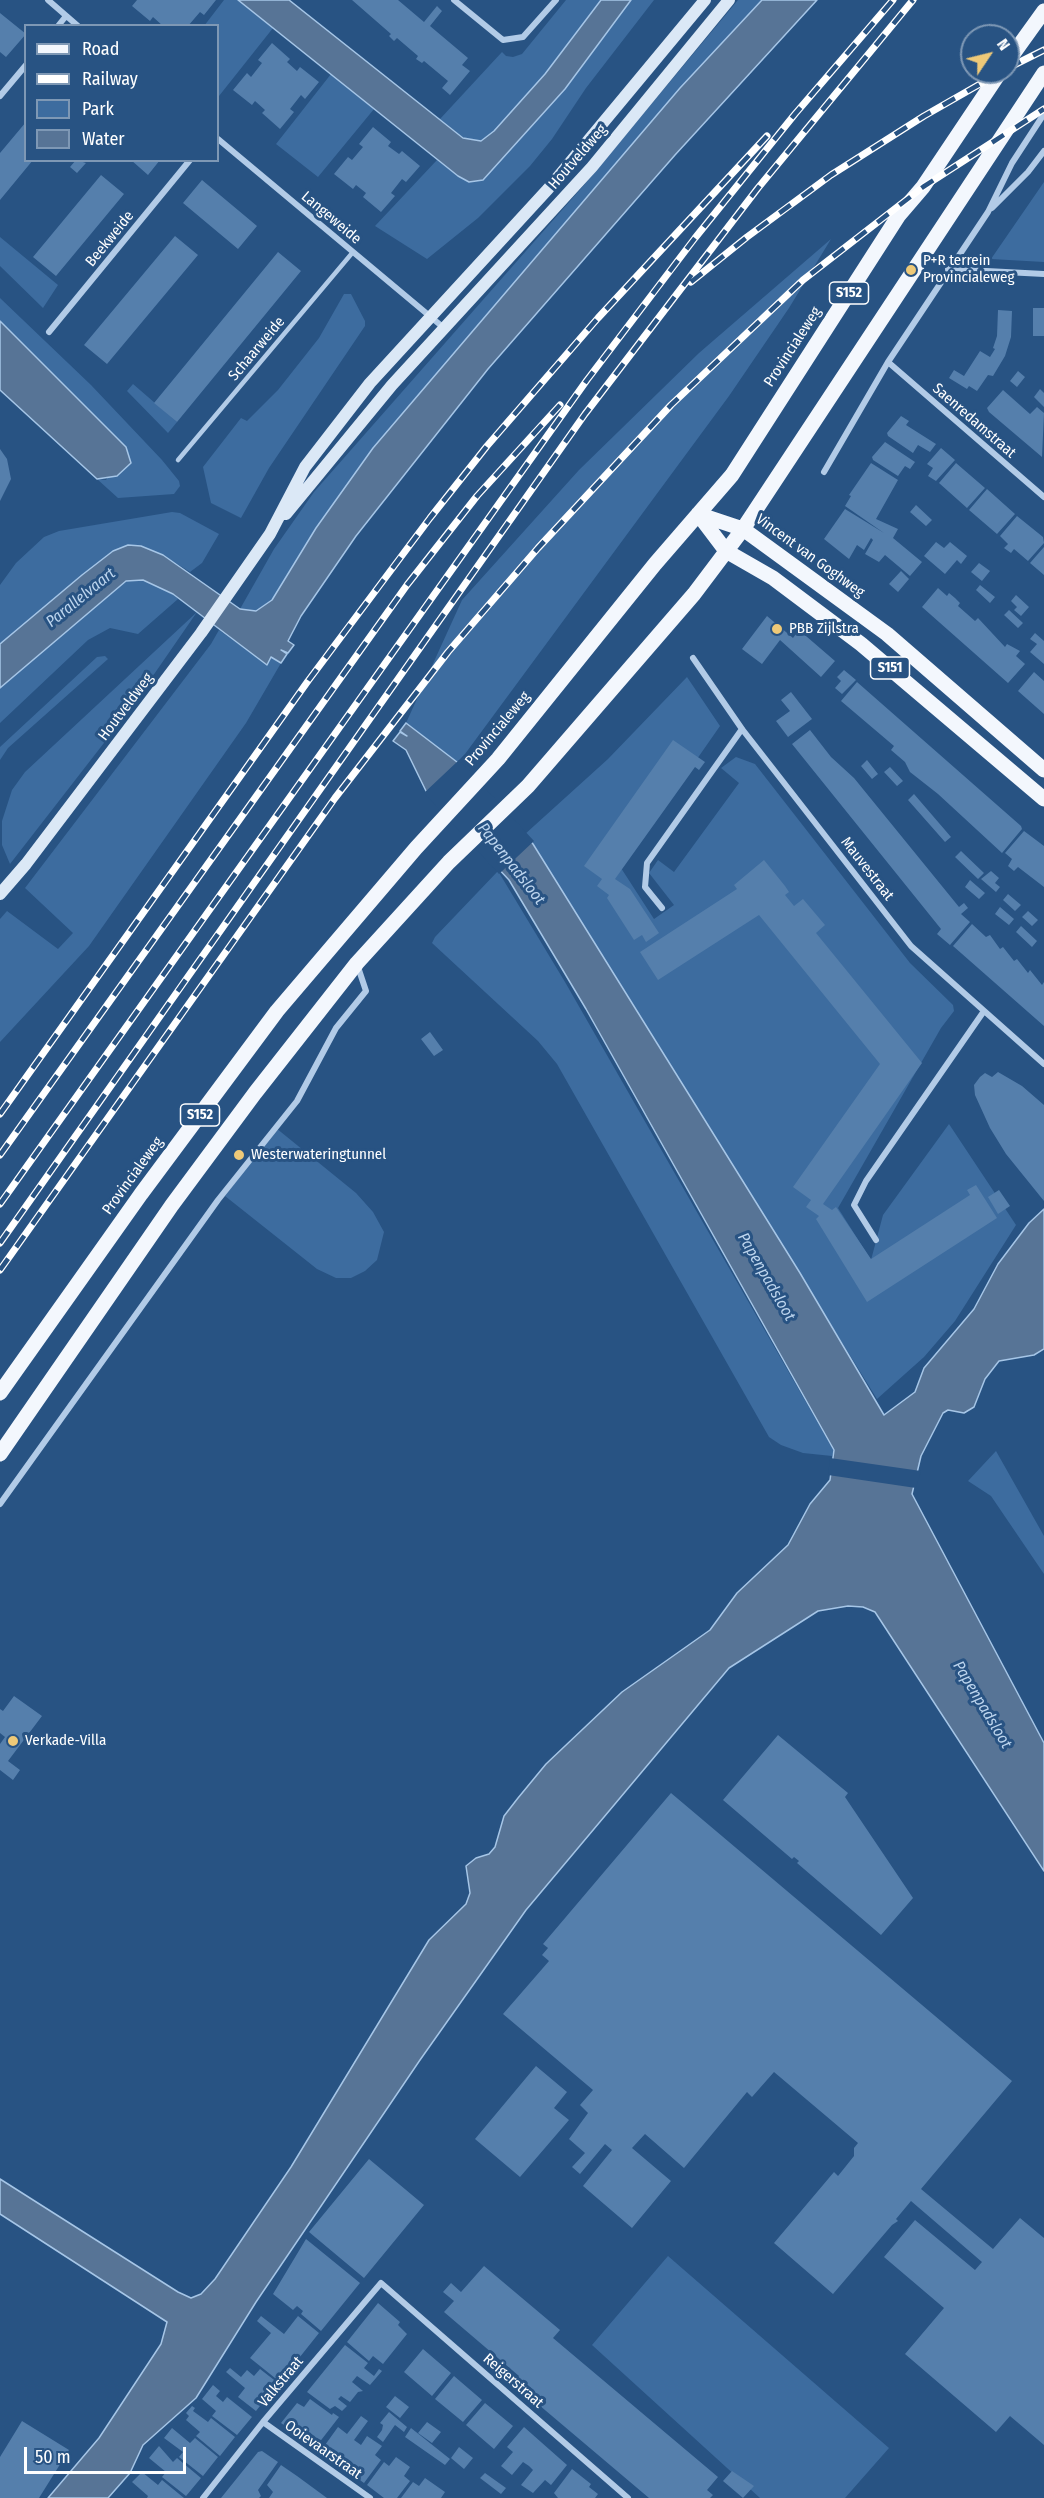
<!DOCTYPE html>
<html>
<head>
<meta charset="utf-8">
<style>
	body { margin:0 }
	#map { position:relative; width:1044px; height:2498px; overflow:hidden; background:#285383; font-family:"Fira Sans Condensed",sans-serif }
	canvas { display:block }
	.legend { position:absolute; left:24px; top:24px; width:195px; height:138px; box-sizing:border-box; background:#285383; border:2px solid #7e98b5; margin:0; padding:8px 10px; list-style:none; font-size:18px; color:#fff }
	.legend li { display:flex; align-items:center; gap:12px; height:30px }
	.legend b { width:30px; border:2px solid #7e98b5 }
	.north { position:absolute; left:960px; top:24px; width:60px; height:60px; box-sizing:border-box; background:#285383; border:2px solid #7e98b5; border-radius:50%; rotate:55deg; font-size:16px; font-weight:700; line-height:24px; text-align:center; color:#fff }
	.north::after { content:''; display:block; margin:auto; width:21px; height:27px; background:#eec978; clip-path:polygon(50% 0,100% 100%,50% 72%,0 100%) }
	.scale { position:absolute; left:24px; top:2447px; width:162px; height:27px; box-sizing:border-box; border:3px solid #fff; border-top:0; padding-left:8px; font-size:18px; line-height:21px; white-space:nowrap; color:#fff; -webkit-text-stroke:4px #285383; paint-order:stroke }
</style>
</head>
<body>
<div id="map">
<canvas width="1044" height="2498"></canvas>
<ul class="legend">
<li><b style="height:8px;background:#f3f7fd"></b>Road</li>
<li><b style="height:8px;background:#fff"></b>Railway</li>
<li><b style="height:16px;background:#3d6c9f"></b>Park</li>
<li><b style="height:16px;background:#577496"></b>Water</li>
</ul>
<div class="north">N</div>
<div class="scale">50 m</div>
</div>
<script>
const ctx = document.querySelector('canvas').getContext('2d');
ctx.lineJoin = 'round';
function fill(path, color) {
  ctx.fillStyle = color;
  ctx.fill(path, 'evenodd');
}
function poly(rows) {
  const path = new Path2D();
  for (const r of rows) {
    path.moveTo(r[0], r[1]);
    for (let i = 2; i < r.length; i += 2) path.lineTo(r[i], r[i + 1]);
  }
  return path;
}
function strokePath(path, color, width, dash) {
  ctx.strokeStyle = color;
  ctx.lineWidth = width;
  ctx.lineCap = dash ? 'butt' : 'round';
  ctx.setLineDash(dash || []);
  ctx.stroke(path);
}
function write(font, color, halo, rows, align = 'center') {
  ctx.font = font + ' "Fira Sans Condensed",sans-serif';
  ctx.lineWidth = 6;
  ctx.setLineDash([]);
  ctx.textBaseline = 'middle';
  ctx.strokeStyle = halo;
  ctx.fillStyle = color;
  for (const [text, x, y, turn = 0] of rows) {
    ctx.save();
    ctx.translate(x, y);
    ctx.rotate((+turn || 0) * Math.PI / 180);
    ctx.textAlign = isNaN(turn) ? turn : align;
    if (halo) ctx.strokeText(text, 0, 0);
    ctx.fillText(text, 0, 0);
    ctx.restore();
  }
}
const green = poly([
	[224,0,238,0,273,28,219,96,218,26,204,26],
	[566,0,601,0,545,74,495,130,481,141,464,138,440,119,502,52,506,56,513,57,522,54],
	[631,0,654,0,586,88,552,139,530,166,478,218,427,259,375,226,437,160,458,176,483,180,565,89],
	[738,0,762,0,680,88,373,448,316,528,272,600,256,611,240,609,274,549,314,492,584,185],
	[331,74,374,109,318,177,276,144],
	[1044,182,1044,262,991,259],
	[0,237,58,285,43,308,0,266],
	[831,239,789,308,729,396,465,754,457,762,406,723,462,600,579,470,699,353],
	[344,294,351,294,365,321,365,326,269,468,241,518,211,503,203,467,241,418,247,421,278,390,319,338],
	[0,298,91,385,162,460,179,481,180,486,174,494,118,498,97,479,106,480,126,447,0,321],
	[133,384,177,422,168,433,127,391],
	[172,512,180,513,219,534,202,563,190,572,163,555,128,545,114,551,82,575,0,644,0,585,16,563,44,537,59,531],
	[143,580,173,594,178,599,138,634,110,628,88,640,0,723,0,688,126,581],
	[197,612,128,712,10,864,2,845,2,821,12,790,25,772],
	[219,630,266,664,271,656,281,663,246,723,89,946,0,1042,0,919,7,911,58,949,73,933,25,888,211,644],
	[105,656,108,659,8,748,0,760,0,747,97,657],
	[687,677,720,726,621,868,654,919,674,905,649,873,658,860,674,872,739,783,721,768,736,757,755,764,910,963,953,1005,954,1011,941,1028,838,1208,871,1260,883,1215,949,1124,1016,1225,955,1321,924,1357,877,1399,533,844,524,835,608,759],
	[498,871,565,982,834,1451,832,1456,803,1453,781,1445,769,1437,557,1064,538,1041,432,943,435,937],
	[276,1128,356,1193,373,1212,384,1232,377,1260,365,1271,351,1278,336,1278,317,1269,225,1196],
	[996,1451,1044,1536,1044,1574,991,1496,968,1481],
	[668,2256,889,2448,845,2498,760,2498,592,2345]
]);
const water = poly([
	[238,0,289,0,463,138,481,141,494,131,545,74,601,0,631,0,565,89,483,180,469,182,458,176,238,0],
	[762,0,817,0,675,155,488,369,356,536,301,616,288,641,294,645,288,653,281,650,287,654,281,663,271,657,267,665,173,594,143,580,126,581,0,688,0,644,82,575,113,551,128,545,141,546,163,555,240,609,256,611,272,600,316,528,373,448,680,88,762,0],
	[0,321,126,447,131,463,117,476,97,479,0,390,0,321],
	[406,723,457,762,533,844,800,1273,884,1415,915,1392,924,1368,974,1309,998,1264,1029,1223,1044,1209,1044,1349,1034,1355,999,1361,985,1379,974,1407,964,1413,948,1410,943,1413,921,1456,912,1494,1044,1743,1044,1871,875,1612,863,1607,848,1606,818,1611,729,1668,526,1910,420,2060,256,2302,196,2398,143,2445,130,2473,108,2498,48,2498,99,2438,161,2344,167,2322,0,2214,0,2179,178,2292,191,2298,201,2294,215,2279,291,2167,429,1940,466,1904,470,1893,466,1866,476,1858,489,1854,495,1847,504,1816,518,1798,546,1764,622,1692,710,1630,737,1593,788,1545,810,1504,830,1480,834,1450,586,1009,509,880,426,791,406,750,393,741,400,732,407,736,400,731,406,723]
]);
const pier = poly([
	[459,760,534,841,499,874,424,793],
	[830,1458,921,1471,916,1488,828,1475]
]);
const building = poly([
	[137,0,216,0,204,15,200,12,188,26,163,26,153,17,150,21,132,6],
	[352,0,398,0,424,22,437,6,442,11,430,26,468,58,462,65,470,71,450,95,442,88,448,81,424,61,422,63,416,59,418,56,397,38,394,41,389,36,391,34],
	[0,13,26,34,6,57,0,52],
	[272,43,290,59,287,62,297,71,300,67,319,82,305,99,301,95,290,109,294,112,280,129,262,113,265,110,255,101,252,105,233,90,247,73,251,77,262,63,258,60],
	[26,122,26,160,33,160,0,200,0,153],
	[373,127,391,142,388,146,399,154,402,151,420,166,406,182,402,179,391,193,395,196,381,212,363,197,366,193,356,185,353,189,334,174,348,157,352,160,363,147,359,144],
	[76,160,86,163,77,173,70,167],
	[131,160,160,160,148,175],
	[101,175,124,194,56,276,33,257],
	[202,180,257,226,238,249,183,203],
	[175,236,198,255,107,364,84,345],
	[278,252,301,271,177,422,154,403],
	[1033,308,1044,308,1044,336,1033,336],
	[998,310,1012,311,1011,337,1005,356,993,376,988,375,977,391,969,386,967,389,949,378,954,370,964,376,980,351,990,357,995,349,993,348,997,336],
	[1018,371,1025,377,1017,387,1010,381],
	[1040,389,1044,393,1044,407,1034,397],
	[1003,390,1030,414,1037,407,1044,413,1042,457,989,412,987,408],
	[901,416,909,421,906,425,936,444,930,452,918,445,913,453,888,436,887,433],
	[885,442,915,462,910,469,905,466,898,476,873,460,872,457],
	[941,448,955,460,936,481,928,476,933,468,927,464],
	[0,449,7,459,11,479,0,501],
	[871,463,898,480,876,519,898,529,893,538,922,562,910,576,885,555,879,562,865,554,873,540,871,538,864,550,857,545,849,559,824,539,845,509,884,533,845,506,851,496,849,495],
	[956,463,985,488,967,508,939,483],
	[987,489,1015,514,997,534,969,510],
	[916,505,932,520,926,526,910,512],
	[1017,516,1043,537,1044,543,1028,561,1014,549,1011,553,1004,548,1008,544,1000,536],
	[936,542,944,548,950,542,967,556,961,564,957,560,945,574,924,556],
	[1044,547,1044,575,1030,563],
	[979,563,990,571,982,581,971,572],
	[901,571,909,579,898,592,889,584],
	[980,585,995,597,990,603,976,590],
	[938,588,947,596,949,593,955,598,960,603,958,606,975,621,978,618,1005,647,1007,644,1020,651,1016,656,1025,664,1008,683,922,607],
	[1016,595,1029,607,1021,616,1014,610,1017,607,1011,601],
	[1009,610,1023,623,1018,628,1004,615],
	[767,616,793,638,799,630,835,661,821,677,780,640,762,664,742,649],
	[1035,633,1044,641,1044,664,1030,652,1037,644,1030,639],
	[844,670,856,680,842,694,835,688,841,681,837,677],
	[1034,672,1044,681,1044,714,1018,691],
	[857,682,1021,826,1022,829,1002,853,938,794,910,772,905,762,891,750,894,746,841,701],
	[791,692,812,719,788,737,776,721,790,711,781,700],
	[810,730,831,757,854,778,959,907,964,903,968,908,961,914,970,922,950,945,937,934,941,929,792,744],
	[673,740,705,762,699,770,695,767,615,879,630,889,659,933,646,942,642,935,634,940,607,898,609,895,597,886,602,879,584,866],
	[867,760,878,774,872,779,861,766],
	[890,767,903,781,897,786,884,772],
	[914,794,951,837,945,842,908,800],
	[1024,831,1044,846,1044,887,1018,867,1014,871,1008,866,1012,859,1005,853],
	[961,851,984,873,978,879,955,857],
	[764,860,785,886,789,892,785,895,794,906,803,899,825,925,816,933,922,1063,823,1204,832,1210,836,1207,871,1259,970,1195,967,1190,976,1185,997,1218,867,1302,816,1219,819,1216,806,1207,811,1200,793,1187,880,1064,759,915,658,980,640,952,737,889,734,885],
	[991,871,999,878,995,883,1000,887,996,892,981,879],
	[970,880,985,893,979,899,965,887],
	[1008,894,1021,905,1015,911,1003,900],
	[1000,907,1014,919,1009,925,995,914],
	[1028,911,1038,920,1032,926,1022,917],
	[972,924,986,937,990,935,1000,949,1003,947,1014,961,1017,959,1028,973,1030,970,1042,985,1044,982,1044,1026,953,946],
	[1021,926,1037,941,1032,947,1016,932],
	[430,1032,443,1050,434,1056,421,1039],
	[998,1072,1022,1086,1044,1105,1044,1201,1006,1154,990,1128,975,1095,974,1085,980,1077,985,1073,992,1077],
	[999,1190,1010,1206,998,1214,988,1197],
	[14,1696,42,1716,8,1761,20,1770,13,1780,0,1770,0,1744,5,1737,0,1733,0,1709,3,1711],
	[778,1735,848,1793,845,1797,913,1898,881,1935,797,1863,799,1861,794,1857,792,1859,723,1800],
	[671,1793,1012,2081,921,2189,993,2249,1020,2218,1044,2238,1044,2445,1010,2416,996,2432,905,2354,944,2308,884,2257,915,2220,975,2270,982,2262,911,2201,896,2219,898,2221,892,2225,833,2294,774,2243,834,2172,838,2176,854,2156,854,2148,858,2143,774,2072,752,2097,747,2092,684,2168,645,2134,632,2148,671,2181,632,2228,583,2186,612,2150,605,2144,580,2174,572,2167,585,2153,569,2139,588,2113,580,2105,593,2090,503,2014,549,1961,542,1955,548,1948,543,1944],
	[536,2066,567,2092,554,2108,569,2120,520,2177,475,2139],
	[369,2159,424,2205,364,2278,309,2232],
	[306,2239,360,2283,321,2331,301,2314,303,2311,297,2306,293,2310,273,2294],
	[484,2266,560,2330,553,2338,718,2477,707,2490,713,2495,710,2498,649,2498,513,2383,519,2376,444,2312,454,2301,443,2292,451,2283,461,2292],
	[378,2303,400,2322,398,2325,407,2334,383,2364,373,2356,369,2361,347,2342],
	[261,2316,284,2334,298,2316,319,2333,280,2382,250,2358,271,2333,257,2321],
	[345,2345,368,2363,364,2368,374,2376,379,2369,382,2371,370,2385,357,2376,352,2382,363,2391,358,2392,350,2402,341,2396,338,2399,347,2406,342,2411,335,2406,330,2409,307,2392],
	[423,2349,451,2373,432,2396,404,2372],
	[230,2368,241,2377,247,2370,254,2376,260,2369,278,2383,256,2411,238,2397,245,2388,226,2372],
	[454,2376,482,2400,463,2422,435,2399],
	[213,2385,220,2391,216,2396,223,2402,227,2397,252,2417,237,2435,212,2416,216,2411,202,2399],
	[395,2396,409,2407,400,2418,386,2407],
	[310,2399,332,2415,333,2413,339,2417,315,2448,281,2423,297,2403,304,2407],
	[485,2403,513,2426,494,2449,466,2425],
	[192,2406,195,2408,193,2411,208,2422,211,2418,235,2437,220,2456,196,2436,200,2432,186,2420,189,2416,186,2413],
	[389,2412,407,2427,404,2432,395,2425,383,2442,377,2437,382,2430,383,2425,380,2423],
	[361,2416,368,2421,354,2440,361,2445,367,2436,382,2446,375,2455,381,2460,364,2483,320,2452,338,2427,347,2434],
	[22,2421,69,2450,39,2498,0,2498,0,2457],
	[427,2422,441,2432,432,2443,418,2433],
	[524,2427,567,2465,551,2485,545,2480,533,2493,521,2485,533,2470,529,2466,523,2462,512,2475,501,2466,513,2452,507,2447],
	[172,2428,190,2443,195,2438,218,2457,203,2476,179,2457,183,2452,164,2438],
	[411,2428,450,2459,445,2465,405,2437],
	[159,2446,173,2462,177,2458,201,2478,186,2496,162,2477,166,2472,149,2458],
	[459,2447,473,2458,464,2469,451,2458],
	[262,2451,278,2462,258,2490,261,2496,259,2498,221,2498,258,2452],
	[396,2457,410,2467,404,2476,410,2481,397,2498,384,2498,367,2485,384,2462,389,2466],
	[281,2465,297,2476,327,2498,269,2498,273,2492,267,2485],
	[572,2469,591,2484,589,2487,598,2494,595,2498,558,2498,554,2493],
	[732,2471,754,2486,743,2498,723,2481],
	[142,2472,158,2485,162,2480,184,2498,147,2498,148,2496,132,2482],
	[485,2473,506,2488,501,2494,480,2478],
	[425,2478,445,2492,441,2498,401,2498,413,2482,419,2486]
]);
const lane = poly([
	[178,460,353,252]
]);
const street = poly([
	[48,0,78,26],
	[454,0,503,40,523,37,556,0],
	[58,26,66,16],
	[0,96,26,65],
	[218,139,444,328],
	[992,208,1028,172,1044,151],
	[948,269,1044,274],
	[49,332,190,160],
	[888,362,1044,497],
	[824,472,888,362,988,212,1012,163,1044,114],
	[693,658,742,729,911,946,1044,1064],
	[662,908,645,887,647,863,742,729],
	[876,1240,854,1205,866,1181,984,1011],
	[0,1504,218,1200,297,1101,336,1028,366,991,357,964],
	[263,2422,370,2498],
	[203,2498,263,2422,381,2283,628,2498]
]);
const secondary = poly([
	[286,514,392,385,592,167,729,0],
	[0,894,26,864,201,633,270,534,305,467,370,383,548,189,705,0]
]);
const primary = poly([
	[1008,61,1044,11],
	[698,514,726,551,773,578,861,644,1044,799],
	[698,514,743,529,887,634,1044,770],
	[0,1393,141,1194,277,1011,416,848,498,759,655,564,732,475,899,215,923,187,1000,72],
	[0,1454,172,1205,255,1093,357,963,449,862,528,786,694,594,743,529,1044,73]
]);
const rail = poly([
	[1008,68,1044,50],
	[691,282,747,237,831,175,924,116,1001,72],
	[0,1114,308,681,430,518,487,446,598,318,767,136],
	[0,1155,407,585,477,496,560,405],
	[0,1204,587,380,695,238,795,114,893,0],
	[0,1243,585,414,758,188,913,0],
	[0,1270,335,798,448,652,538,548,671,405,803,280,923,187,1044,109]
]);
const markers = [
	[911,270,6,"#eec978"],
	[777,629,6,"#eec978"],
	[239,1155,6,"#eec978"],
	[13,1741,6,"#eec978"]
];
const shields = [
	[849,293,39],
	[890,668,39],
	[200,1115,39]
];
const shieldNames = [
	["S152",849,293],
	["S151",890,668],
	["S152",200,1115]
];
const streetNames = [
	["Houtveldweg",578,157,-49],
	["Langeweide",331,218,40],
	["Beekweide",110,239,-51],
	["Provincialeweg",793,347,-57],
	["Schaarweide",257,349,-50],
	["Saenredamstraat",974,421,41],
	["Vincent van Goghweg",810,556,36],
	["Houtveldweg",126,707,-53],
	["Provincialeweg",498,729,-50],
	["Mauvestraat",867,869,52],
	["Provincialeweg",133,1176,-54],
	["Reigerstraat",513,2381,41],
	["Valkstraat",281,2382,-50],
	["Ooievaarstraat",323,2450,35]
];
const poiNames = [
	["P+R terrein",923,261],
	["Provincialeweg",923,278],
	["PBB Zijlstra",789,629],
	["Westerwateringtunnel",251,1155],
	["Verkade-Villa",25,1741]
];
const waterNames = [
	["Parallelvaart",81,598,-39],
	["Papenpadsloot",511,864,52],
	["Papenpadsloot",766,1277,60],
	["Papenpadsloot",982,1705,59]
];
fill(green, '#3d6c9f');
fill(water, '#577496');
strokePath(water, '#a6c6e7', 1.5);
fill(pier, '#285383');
fill(building, '#557fac');
strokePath(lane, '#b2cbe7', 4.5);
strokePath(street, '#b2cbe7', 6);
strokePath(secondary, '#dbe8f6', 12);
strokePath(primary, '#f3f7fd', 15);
strokePath(rail, '#fff', 7);
strokePath(rail, '#285383', 4.5, [14]);
for (const [x, y, r, color] of markers) {
  const dot = new Path2D();
  dot.arc(x, y, r, 0, 2 * Math.PI);
  ctx.fillStyle = color;
  ctx.fill(dot);
  strokePath(dot, '#285383', 2);
}
for (const [x, y, w] of shields) {
  const box = new Path2D();
  box.roundRect(x - w / 2, y - 11, w, 22, 4.5);
  ctx.fillStyle = '#285383';
  ctx.fill(box);
  strokePath(box, '#fff', 1.5);
}
write('bold 14px', '#fff', null, shieldNames);
write('15px', '#fff', '#285383', streetNames);
write('15px', '#fff', '#285383', poiNames, 'left');
write('italic 16px', '#bdd5ee', '#285383', waterNames);
</script>
</body>
</html>
